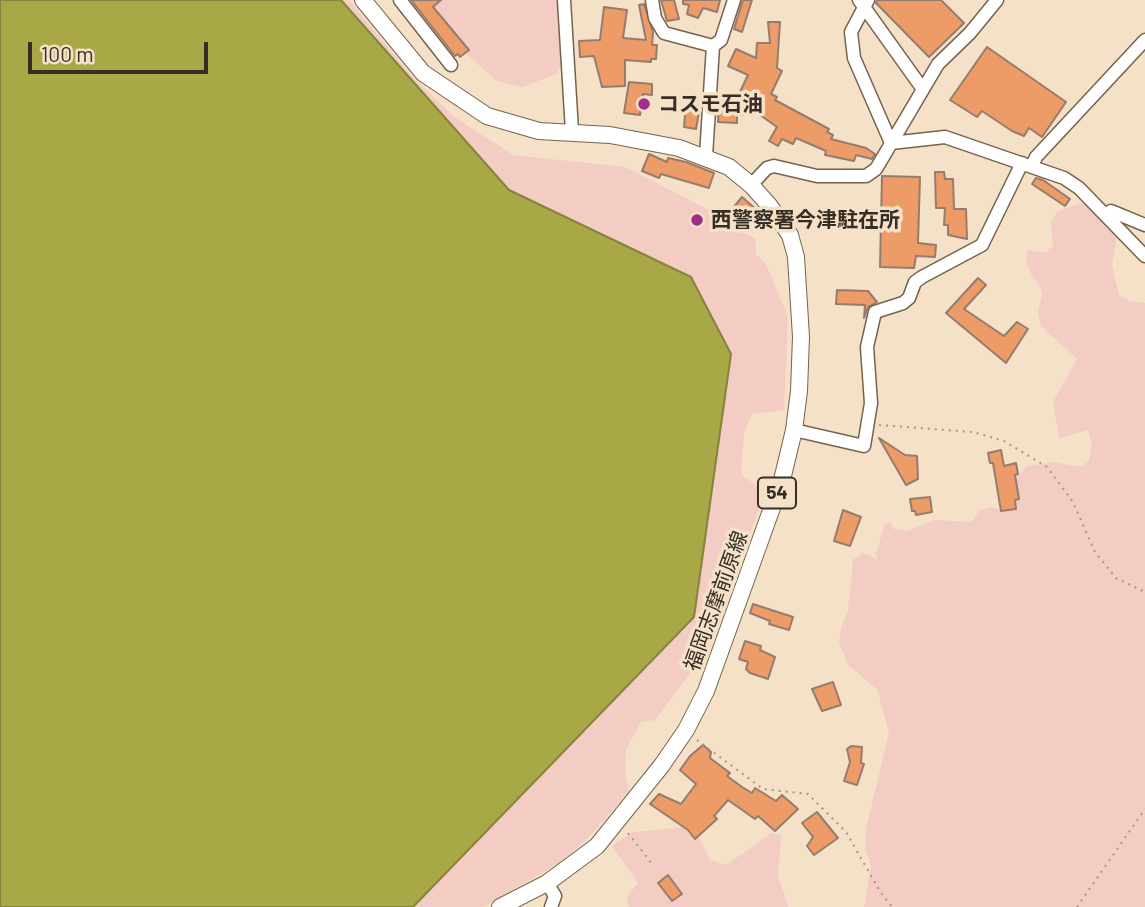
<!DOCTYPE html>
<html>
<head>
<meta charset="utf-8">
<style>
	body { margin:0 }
	#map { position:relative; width:1145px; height:907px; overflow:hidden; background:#f5e0c8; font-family:Barlow,sans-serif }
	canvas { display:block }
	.scale { position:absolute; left:28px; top:42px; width:180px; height:32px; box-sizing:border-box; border:4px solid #362e25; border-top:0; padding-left:9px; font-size:21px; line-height:24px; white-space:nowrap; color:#362e25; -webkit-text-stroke:5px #f5e0c8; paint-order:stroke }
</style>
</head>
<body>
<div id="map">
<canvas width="1145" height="907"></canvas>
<div class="scale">100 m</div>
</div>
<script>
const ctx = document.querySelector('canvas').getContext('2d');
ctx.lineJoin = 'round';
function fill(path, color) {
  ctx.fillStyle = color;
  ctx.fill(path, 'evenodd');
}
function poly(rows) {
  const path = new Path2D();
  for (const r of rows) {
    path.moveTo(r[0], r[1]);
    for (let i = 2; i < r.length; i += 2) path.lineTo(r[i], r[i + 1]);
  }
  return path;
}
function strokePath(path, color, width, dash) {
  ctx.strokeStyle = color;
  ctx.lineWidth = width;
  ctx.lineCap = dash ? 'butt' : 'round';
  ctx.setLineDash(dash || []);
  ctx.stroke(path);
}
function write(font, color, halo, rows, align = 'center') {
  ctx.font = font + ' Barlow,"Noto Sans JP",sans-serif';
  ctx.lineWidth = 7;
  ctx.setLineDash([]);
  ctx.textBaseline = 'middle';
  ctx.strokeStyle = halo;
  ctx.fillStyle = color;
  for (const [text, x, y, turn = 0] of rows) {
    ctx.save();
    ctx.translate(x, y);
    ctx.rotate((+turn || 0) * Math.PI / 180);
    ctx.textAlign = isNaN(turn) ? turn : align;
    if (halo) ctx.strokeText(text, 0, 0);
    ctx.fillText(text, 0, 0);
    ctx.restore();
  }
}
const green = poly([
	[180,0,349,0,409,73,453,116,513,155,625,167,709,210,755,239,756,254,766,264,788,317,784,410,752,414,744,433,741,474,765,492,718,623,693,669,655,720,641,722,626,749,625,773,629,791,588,838,559,863,483,907,306,907],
	[420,0,561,0,563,60,556,74,522,87,497,81,464,52],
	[1096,198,1107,204,1117,236,1112,264,1119,295,1129,301,1145,303,1145,907,864,907,871,865,865,849,866,829,889,732,877,689,848,665,839,642,841,628,848,610,853,560,863,553,878,560,876,553,885,524,890,522,894,529,907,531,935,520,971,522,980,510,991,507,1004,511,1018,476,1027,466,1054,462,1081,467,1089,461,1092,445,1088,430,1059,438,1053,402,1077,359,1041,326,1038,312,1042,295,1040,285,1032,276,1026,260,1028,250,1046,253,1053,245,1051,222,1058,211],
	[688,827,696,831,710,860,726,865,772,833,781,836,778,875,788,907,629,907,627,897,638,883,612,846,633,832]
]);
const water = poly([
	[0,0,341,0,509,190,691,277,731,354,694,617,413,907,0,907,0,0]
]);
const building = poly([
	[411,0,441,0,433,7,469,50,460,57,458,54,455,56,411,0],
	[661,0,674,0,679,19,667,21,661,0],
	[683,0,720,0,717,12,703,8,698,18,687,14,689,5,683,4,683,0],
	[743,0,752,0,742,32,734,29,743,0],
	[877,0,941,0,964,23,929,57,876,3,877,0],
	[644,4,653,32,652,45,657,45,656,59,651,59,651,62,625,60,625,86,602,87,594,56,580,57,579,41,600,40,604,7,627,10,623,38,646,40,639,5,644,4],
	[768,22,780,22,777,68,782,71,771,94,777,97,775,100,829,129,827,132,833,135,831,139,866,148,875,154,872,159,856,155,854,161,825,155,826,151,796,138,793,144,782,139,778,146,769,141,777,127,747,106,743,115,737,112,737,123,718,122,719,95,739,94,748,75,728,66,736,49,756,58,757,43,770,43,768,22],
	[987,47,1066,102,1042,137,1029,128,1024,136,1012,131,982,111,977,117,950,100,987,47],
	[629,82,652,84,652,95,643,94,640,115,624,113,629,82],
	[686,104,700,106,696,129,684,127,686,104],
	[649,154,667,162,668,158,686,162,714,173,709,188,661,174,659,178,642,171,649,154],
	[935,172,944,172,945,179,953,179,954,209,966,209,967,239,948,235,948,225,944,225,945,208,936,208,935,172],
	[882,176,920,177,918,243,936,245,935,257,916,256,914,268,880,267,882,176],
	[1036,178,1043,180,1070,199,1065,206,1032,184,1036,178],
	[742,197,765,217,756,227,733,208,742,197],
	[978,278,986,285,964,309,1004,336,1017,322,1028,329,1006,363,946,313,978,278],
	[837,290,868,291,877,302,868,307,864,318,865,305,836,304,837,290],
	[879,438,905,455,917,456,918,479,906,485,879,438],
	[1001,450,1004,466,1016,463,1018,474,1015,475,1019,499,1015,500,1016,509,1001,511,993,463,990,463,988,453,1001,450],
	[930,497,932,512,916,515,915,511,912,511,910,499,930,497],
	[843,510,861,517,850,546,834,541,843,510],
	[753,604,793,617,789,630,769,624,770,621,750,613,753,604],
	[745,641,761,646,760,650,775,657,768,679,750,673,746,669,748,662,739,659,745,641],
	[833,682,841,705,822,711,812,689,833,682],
	[703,745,711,752,710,758,730,773,727,776,742,787,752,793,755,788,776,801,782,795,798,809,775,831,758,816,755,819,728,800,714,816,717,819,695,839,688,830,650,804,659,794,681,804,696,784,680,770,690,756,703,745],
	[851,746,862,747,861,763,864,764,857,785,844,781,850,762,847,749,851,746],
	[817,812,838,838,814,855,807,846,813,837,802,823,817,812],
	[668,875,682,894,672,901,658,883,668,875]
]);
const path = poly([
	[879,425,973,432,1004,441,1047,467,1073,502,1095,552,1116,578,1145,592],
	[697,740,763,789,808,794,846,832,881,893,892,907],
	[628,833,653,865],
	[1077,907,1145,809]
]);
const minor = poly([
	[400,0,451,65],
	[564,0,572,131],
	[652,0,655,18,664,33,713,46],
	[859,0,922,88],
	[868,0,851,32,854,58,891,143,945,137,1064,178,1079,188,1145,256],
	[706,156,713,46,721,40,734,0],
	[1032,166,1036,157,1145,40],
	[751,185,767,168,774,166,817,176,866,176,876,169,938,64,970,33,997,0],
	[1106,215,1111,211,1145,225],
	[794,430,864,446,871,403,867,347,875,312,903,303,909,298,915,282,922,277,982,245,1022,163],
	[547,883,555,896,551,907]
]);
const major = poly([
	[363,0,423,73,487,116,539,131,610,135,679,148,729,167,751,185,769,205,790,235,796,257,801,337,799,391,794,430,782,480,706,691,686,730,662,765,597,846,547,883,500,907]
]);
const markers = [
	[644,104,7,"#9f2d89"],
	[697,220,7,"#9f2d89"]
];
const shields = [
	[777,493,38]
];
const shieldNames = [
	["54",777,493]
];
const poiNames = [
	["コスモ石油",658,104],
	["西警察署今津駐在所",711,220]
];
const streetNames = [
	["福岡志摩前原線",716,601,-70]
];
fill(green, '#f3ccc3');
fill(water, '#a8a847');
strokePath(water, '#86833d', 2);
fill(building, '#ee9c67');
strokePath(building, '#967c6d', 2);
strokePath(minor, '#75634e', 15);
strokePath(major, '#75634e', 18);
strokePath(path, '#a69684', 2, [2, 5]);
strokePath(minor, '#fff', 12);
strokePath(major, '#fff', 16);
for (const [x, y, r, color] of markers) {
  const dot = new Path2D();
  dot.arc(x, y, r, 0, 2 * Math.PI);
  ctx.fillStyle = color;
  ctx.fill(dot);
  strokePath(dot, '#f5e0c8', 2.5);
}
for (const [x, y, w] of shields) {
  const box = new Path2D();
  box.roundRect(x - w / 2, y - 15.5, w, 31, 5);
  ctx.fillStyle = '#f5e0c8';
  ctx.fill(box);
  strokePath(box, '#362e25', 2);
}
write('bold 19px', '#362e25', null, shieldNames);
write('bold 21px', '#362e25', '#f5e0c8', poiNames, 'left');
write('21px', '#362e25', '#f5e0c8', streetNames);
</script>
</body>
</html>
